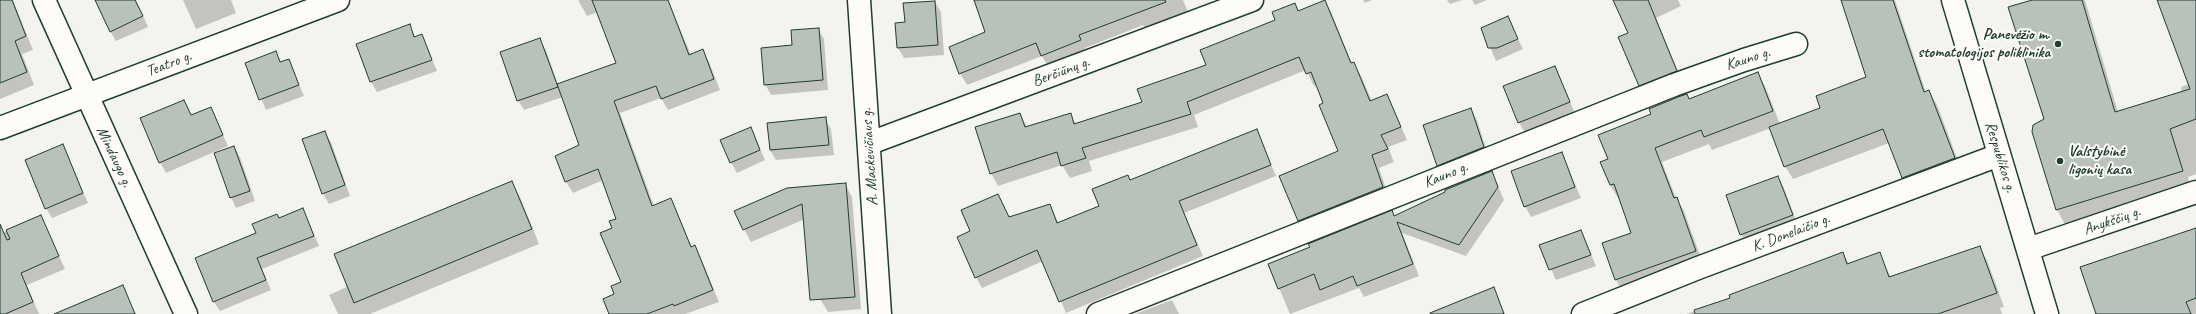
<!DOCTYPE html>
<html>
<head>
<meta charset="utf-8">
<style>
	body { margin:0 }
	canvas { display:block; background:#f4f4ef }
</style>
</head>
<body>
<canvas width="2196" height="314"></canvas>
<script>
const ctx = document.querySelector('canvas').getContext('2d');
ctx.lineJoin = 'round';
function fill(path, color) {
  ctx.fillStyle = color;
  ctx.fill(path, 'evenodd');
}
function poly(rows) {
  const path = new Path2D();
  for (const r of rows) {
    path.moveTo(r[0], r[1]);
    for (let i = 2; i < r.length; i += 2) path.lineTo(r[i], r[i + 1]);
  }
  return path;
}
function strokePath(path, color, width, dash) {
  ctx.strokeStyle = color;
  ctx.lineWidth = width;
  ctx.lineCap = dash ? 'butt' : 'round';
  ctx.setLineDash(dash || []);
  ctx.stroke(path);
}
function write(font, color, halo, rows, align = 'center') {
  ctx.font = font + ' Caveat,sans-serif';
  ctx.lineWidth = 4;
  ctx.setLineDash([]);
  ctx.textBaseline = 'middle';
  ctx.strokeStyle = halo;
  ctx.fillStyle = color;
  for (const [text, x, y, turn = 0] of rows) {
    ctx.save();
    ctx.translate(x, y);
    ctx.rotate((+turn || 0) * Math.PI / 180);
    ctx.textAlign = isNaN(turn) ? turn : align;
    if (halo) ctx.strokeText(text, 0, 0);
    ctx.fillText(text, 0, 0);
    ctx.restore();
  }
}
const shadow = poly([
	[0,0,13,0,33,50,22,54,34,85,0,99],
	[101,0,136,0,148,27,116,41,110,31],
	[183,0,231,0,236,13,196,29],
	[578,0,668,0,691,55,703,51,709,62,720,90,668,110,661,98,620,113,654,206,671,199,692,247,694,247,701,258,719,302,685,314,610,314,615,295,622,283,613,229,617,219,603,180,573,193,566,182,556,156,581,146,563,97,524,110,518,100,540,40,546,50,558,85,618,63,598,12,587,16],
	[975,0,1183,0,1189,14,1146,31,1143,25,1085,48,1087,53,1049,68,1042,56,967,85,960,73,986,32],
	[1363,0,1372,0,1365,3],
	[1447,0,1462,0,1450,4],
	[1472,0,1487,0,1475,5],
	[1617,0,1678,0,1681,6,1656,18,1682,81,1646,95,1640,85,1629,33],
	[1842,0,1895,0,1926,93,1929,91,1937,105,1962,171,1910,191,1903,178,1889,143,1793,179,1785,166,1771,128,1712,150,1709,144,1662,162,1676,198,1684,211,1703,264,1623,293,1616,280,1632,234,1620,197,1618,198,1610,185,1609,159,1689,100,1757,73,1765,86,1780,124,1821,108,1868,78],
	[2036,0,2085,0,2118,112,2182,93,2181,87,2189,84,2158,0,2196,0,2196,174,2188,177,2190,185,2065,224,2057,210,2045,119],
	[1325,1,1332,14,1352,64,1354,63,1361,76,1372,101,1387,95,1407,140,1388,147,1394,162,1379,168,1390,200,1306,233,1299,220,1339,151,1317,85,1314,86,1306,70,1194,115,1198,127,1089,161,1092,171,1070,178,1062,165,998,186,991,173,1020,114,1027,127,1070,114,1076,124,1143,102,1207,66,1276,21,1294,4,1299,12],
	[935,2,941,12,944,55,904,58,898,48],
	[1507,17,1523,49,1496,61,1482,28],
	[409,25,416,38,422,35,437,71,377,92,371,82,357,44],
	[818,29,824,39,828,90,771,95,765,84,793,46],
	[276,52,281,62,288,60,304,96,266,110,246,63],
	[1555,67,1575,113,1525,133,1519,122],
	[184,101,192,116,211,108,228,146,166,173,160,162],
	[1471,110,1477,120,1489,158,1444,176,1438,165],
	[825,119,831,129,834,155,776,160,770,150,768,124],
	[751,128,765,160,737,173,731,162],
	[1257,131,1276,176,1184,213,1203,256,1066,313,1043,261,982,288,976,277,972,231,998,195,1010,218,1050,205,1059,224,1100,206,1130,181],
	[325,132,331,142,350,196,329,204,323,193],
	[62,145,88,203,52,218,46,208],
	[234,147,240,157,255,201,236,208,231,197],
	[1561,153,1581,198,1531,217,1525,206],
	[1492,172,1504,200,1466,256,1402,233,1419,276,1364,297,1359,288,1290,314,1269,264,1392,212,1395,217],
	[1778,177,1784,188,1798,226,1747,244,1741,234],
	[511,182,520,197,539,244,370,314,338,314,329,295,406,260],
	[845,184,852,197,861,309,828,312,820,299,805,219,751,242,744,229],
	[303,209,319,246,262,269,271,290,220,311,214,302,257,233,279,219],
	[41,217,65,269,27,285,39,314,0,314,0,234],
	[2196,229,2196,314,2097,314],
	[1581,231,1596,266,1556,280,1541,246],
	[1979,247,1987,260,2004,307,2000,308,2002,314,1686,314,1731,299,1843,253,1849,264,1879,253,1891,278],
	[122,286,136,314,55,314],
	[1493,289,1505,314,1456,314],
	[1172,300,1179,314,1135,314]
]);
const building = poly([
	[0,0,12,0,26,36,15,41,27,72,0,83,0,0],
	[95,0,135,0,143,16,110,32,95,0],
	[592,0,668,0,689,55,703,49,714,79,661,99,656,86,614,101,652,206,671,198,691,247,695,245,713,290,674,306,673,304,647,314,609,314,603,299,614,294,611,286,621,282,600,233,612,228,609,221,616,219,598,169,565,182,555,156,579,145,557,84,616,63,592,0],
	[974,0,1165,0,1166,2,1079,35,1081,40,1041,56,1036,43,959,74,949,47,985,32,974,0],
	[1325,0,1351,63,1354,62,1370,101,1387,94,1401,127,1381,135,1388,149,1372,155,1383,187,1298,221,1279,176,1338,151,1319,105,1323,103,1311,72,1306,74,1299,57,1187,102,1191,114,1082,148,1086,158,1061,166,1057,152,990,174,975,127,1020,113,1025,127,1071,113,1074,124,1142,102,1137,89,1206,65,1200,50,1275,20,1272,12,1295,3,1298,11,1325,0],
	[1613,0,1648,0,1677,71,1639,86,1618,37,1628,33,1613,0],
	[1841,0,1893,0,1924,92,1929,90,1955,158,1902,178,1883,129,1784,167,1769,127,1820,108,1816,96,1866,77,1841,0],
	[2032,0,2082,0,2115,112,2190,89,2157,0,2196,0,2196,119,2170,129,2183,171,2056,210,2032,132,2033,125,2044,119,2008,7,2032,0],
	[935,1,938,45,897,48,895,23,905,22,903,3,935,1],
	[1508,16,1518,39,1497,48,1488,48,1481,28,1508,16],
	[410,24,414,37,422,34,432,60,370,82,356,44,410,24],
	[819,28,823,80,764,85,761,48,792,45,791,30,819,28],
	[540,38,558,87,517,101,500,52,540,38],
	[276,51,280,62,289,59,299,85,259,100,245,63,276,51],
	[1555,66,1570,102,1518,123,1503,86,1555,66],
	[1758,72,1773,111,1704,137,1701,130,1655,148,1674,198,1677,197,1696,251,1615,280,1602,243,1631,233,1614,184,1610,185,1600,162,1608,159,1598,135,1651,114,1649,109,1678,97,1687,94,1689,99,1758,72],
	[184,100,191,115,211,107,223,135,159,163,140,118,184,100],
	[1471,108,1484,147,1437,166,1423,125,1471,108],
	[826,117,829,145,770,150,767,123,826,117],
	[751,127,760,150,730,163,720,140,751,127],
	[1257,129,1271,165,1179,201,1197,245,1059,302,1037,250,975,278,957,237,970,231,961,210,998,194,1009,217,1050,204,1057,223,1099,206,1092,189,1128,175,1130,180,1257,129],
	[325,131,345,185,322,194,302,139,325,131],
	[63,144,83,193,45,209,25,160,63,144],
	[234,146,250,191,230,198,214,153,234,146],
	[1562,152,1575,187,1524,207,1511,171,1562,152],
	[1492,171,1498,187,1459,245,1397,222,1413,264,1357,286,1353,276,1320,290,1314,274,1278,289,1268,264,1310,247,1308,244,1392,210,1394,216,1445,192,1445,190,1492,171],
	[1778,176,1793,215,1740,235,1726,195,1778,176],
	[512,181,532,229,354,303,334,254,512,181],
	[846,183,855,297,810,300,802,204,743,230,734,211,787,188,846,183],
	[303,208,314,236,257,258,266,280,213,302,195,258,256,233,252,224,277,214,279,218,303,208],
	[41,215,59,256,21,273,33,302,5,314,0,314,0,224,7,240,10,239,6,230,41,215],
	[2196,228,2196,298,2186,302,2191,314,2096,314,2080,267,2196,228],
	[1581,230,1591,255,1549,270,1539,245,1581,230],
	[1980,246,1997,293,1938,314,1695,314,1694,310,1730,298,1729,295,1843,252,1847,264,1880,252,1889,277,1980,246],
	[123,285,135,314,54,314,123,285],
	[1494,287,1504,314,1430,314,1430,313,1494,287]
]);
const minor = poly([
	[44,0,186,314],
	[859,0,880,314],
	[0,128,338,0],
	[870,143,1252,0],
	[2028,249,2196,192],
	[1098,314,1674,85,1744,60,1796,44],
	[1583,314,1698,268,1999,155]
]);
const major = poly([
	[1953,0,2047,314]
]);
const markers = [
	[2058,44,4,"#1f3d34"],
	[2060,161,4,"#1f3d34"]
];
const poiNames = [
	["Panevėžio m.",2050,35],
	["stomatologijos poliklinika",2050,53],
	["Valstybinė",2068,152,"left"],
	["ligonių kasa",2068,170,"left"]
];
const streetNames = [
	["Kauno g.",1748,59,-18],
	["Teatro g.",169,64,-21],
	["Berčiūnų g.",1061,72,-20],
	["Mindaugo g.",114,157,65],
	["A. Mackevičiaus g.",870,157,-94],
	["Respublikos g.",2000,157,73],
	["Kauno g.",1446,175,-22],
	["Anykščių g.",2112,221,-19],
	["K. Donelaičio g.",1791,233,-21]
];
fill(shadow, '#0003');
fill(building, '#b9c1bb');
strokePath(building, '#1f3d34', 1);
strokePath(minor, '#1f3d34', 25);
strokePath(major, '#1f3d34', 25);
strokePath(minor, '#fdfcf7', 22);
strokePath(major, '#fdfcf7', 22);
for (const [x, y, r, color] of markers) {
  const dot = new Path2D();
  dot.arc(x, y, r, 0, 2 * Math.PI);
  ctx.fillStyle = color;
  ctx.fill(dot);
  strokePath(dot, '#fdfcf7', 1.5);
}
write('bold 16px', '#1f3d34', '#fdfcf7', poiNames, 'right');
write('16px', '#1f3d34', '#fdfcf7', streetNames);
</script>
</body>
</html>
